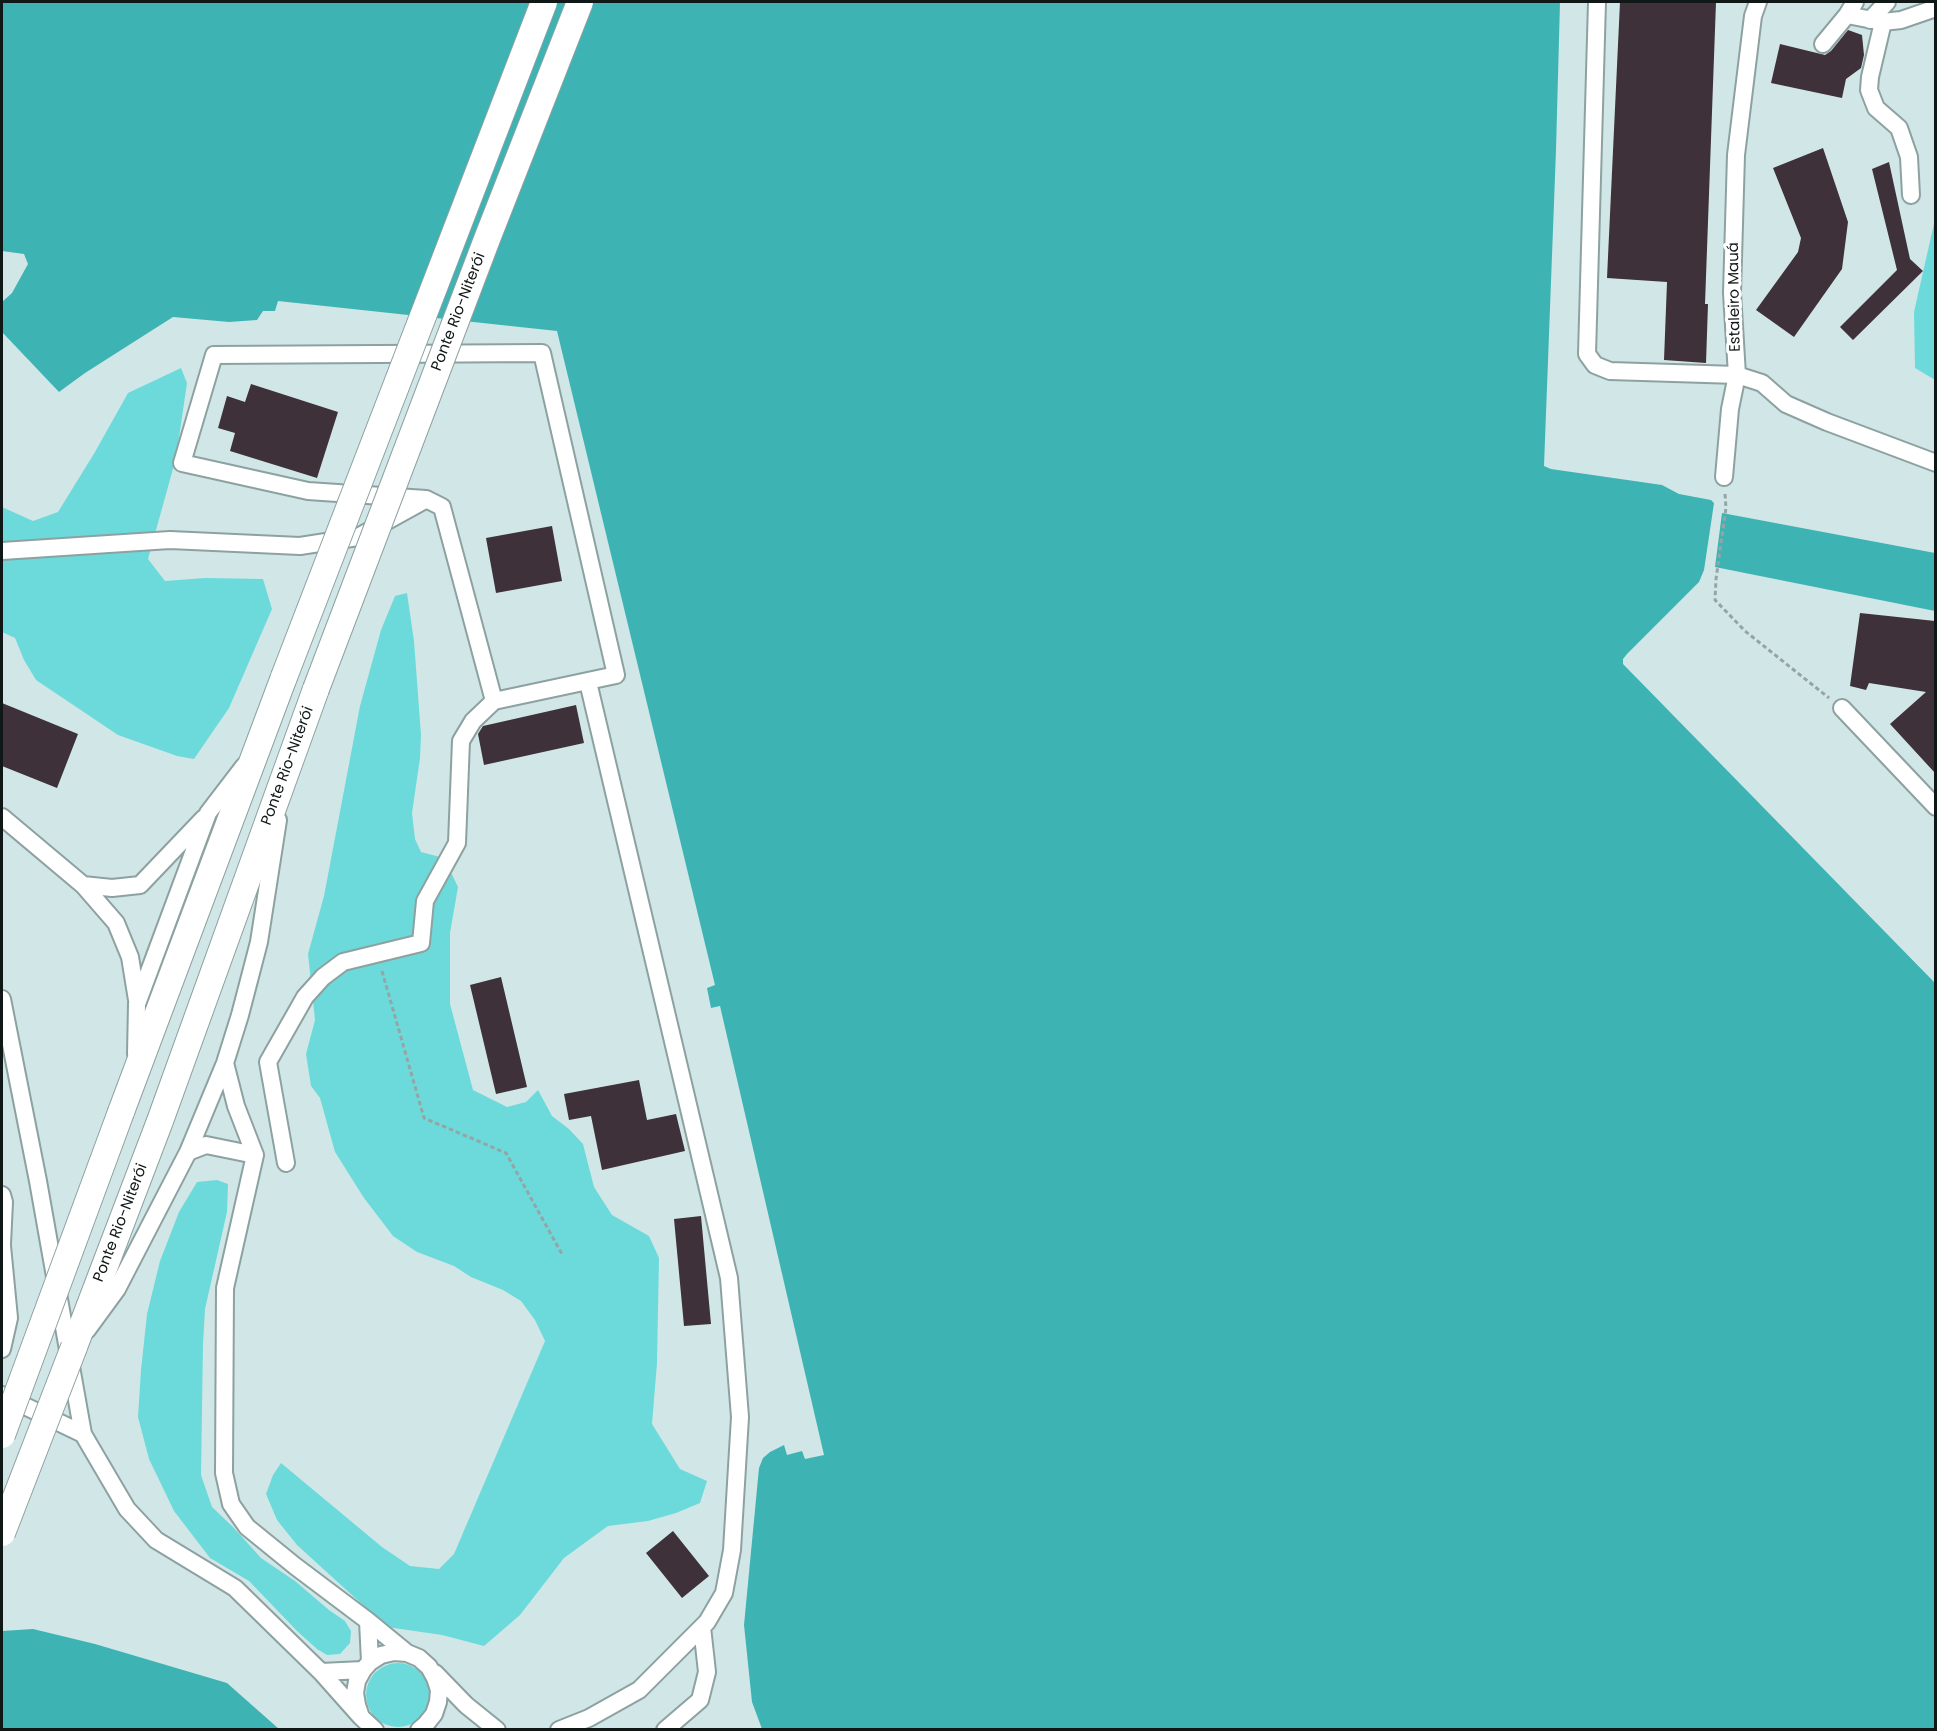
<!DOCTYPE html>
<html>
<head>
<meta charset="utf-8">
<style>
	body { margin:0 }
	#map { position:relative; width:1937px; height:1731px; overflow:hidden; background:#d1e7e7; font-family:Poppins,sans-serif }
	canvas { display:block }
	.frame { position:absolute; inset:0; border:3px solid #101717; pointer-events:none }
</style>
</head>
<body>
<div id="map">
<canvas width="1937" height="1731"></canvas>
<div class="frame"></div>
</div>
<script>
const ctx = document.querySelector('canvas').getContext('2d');
ctx.lineJoin = 'round';
function fill(path, color) {
  ctx.fillStyle = color;
  ctx.fill(path, 'evenodd');
}
function poly(rows) {
  const path = new Path2D();
  for (const r of rows) {
    if (r.length === 3) {
      path.moveTo(r[0] + r[2], r[1]);
      path.arc(r[0], r[1], r[2], 0, 2 * Math.PI);
      continue;
    }
    path.moveTo(r[0], r[1]);
    for (let i = 2; i < r.length; i += 2) path.lineTo(r[i], r[i + 1]);
  }
  return path;
}
function strokePath(path, color, width, dash) {
  ctx.strokeStyle = color;
  ctx.lineWidth = width;
  ctx.lineCap = dash ? 'butt' : 'round';
  ctx.setLineDash(dash || []);
  ctx.stroke(path);
}
function write(font, color, halo, rows, align = 'center') {
  ctx.font = font + ' Poppins,sans-serif';
  ctx.lineWidth = 6;
  ctx.setLineDash([]);
  ctx.textBaseline = 'middle';
  ctx.strokeStyle = halo;
  ctx.fillStyle = color;
  for (const [text, x, y, turn = 0] of rows) {
    ctx.save();
    ctx.translate(x, y);
    ctx.rotate((+turn || 0) * Math.PI / 180);
    ctx.textAlign = isNaN(turn) ? turn : align;
    if (halo) ctx.strokeText(text, 0, 0);
    ctx.fillText(text, 0, 0);
    ctx.restore();
  }
}
const green = poly([
	[1935,219,1935,380,1915,368,1914,312],
	[181,368,187,383,176,458,148,559,165,581,205,578,263,579,272,609,229,708,194,759,177,756,118,735,36,680,24,660,15,638,2,632,2,507,33,521,58,512,95,452,128,393],
	[407,593,414,641,421,735,420,758,412,813,415,839,421,852,444,858,458,887,450,933,450,1004,473,1090,507,1107,526,1102,538,1090,552,1116,569,1129,583,1144,594,1187,612,1215,649,1236,659,1258,657,1363,652,1424,680,1469,707,1481,700,1503,676,1513,648,1521,608,1526,564,1558,520,1615,484,1646,442,1635,387,1627,297,1545,277,1520,266,1494,273,1475,281,1463,382,1547,410,1566,439,1569,454,1554,545,1341,535,1320,521,1301,503,1290,471,1277,454,1266,417,1252,393,1236,364,1198,335,1152,320,1098,311,1086,306,1054,315,1020,308,954,324,896,360,706,381,630,395,596],
	[217,1180,228,1184,227,1212,205,1309,203,1344,201,1475,212,1507,233,1527,261,1558,295,1581,329,1610,345,1621,351,1631,350,1643,340,1654,327,1655,317,1649,297,1631,249,1581,210,1558,174,1511,149,1459,138,1417,141,1370,147,1314,160,1261,179,1212,197,1182],
	[398,1695,32]
]);
const water = poly([
	[2,2,1560,2,1556,150,1544,466,1551,469,1662,485,1679,494,1711,500,1714,503,1704,570,1699,582,1627,654,1623,659,1623,664,1935,983,1935,1729,762,1729,752,1702,744,1625,759,1468,763,1458,770,1452,784,1445,787,1455,802,1451,805,1459,824,1455,720,1006,711,1008,707,988,715,985,557,331,278,301,275,311,263,311,257,320,229,322,173,317,85,373,59,392,2,332,2,302,12,293,28,264,24,254,2,251],
	[1722,513,1935,553,1935,611,1715,567],
	[33,1629,95,1644,227,1683,279,1729,2,1729,2,1631]
]);
const building = poly([
	[1620,2,1716,2,1705,304,1708,304,1706,363,1664,360,1667,282,1607,278],
	[1848,30,1862,35,1864,55,1861,68,1846,79,1842,98,1771,83,1780,44,1825,55,1831,51],
	[1823,148,1848,222,1842,269,1794,337,1756,310,1798,252,1801,238,1773,168],
	[1889,162,1910,259,1923,271,1853,340,1840,327,1897,270,1872,169],
	[251,384,338,412,317,478,230,451,235,433,218,428,227,396,245,402],
	[552,526,562,581,496,593,486,538],
	[1860,613,1935,621,1935,773,1890,724,1926,692,1869,683,1866,690,1850,686],
	[2,703,78,734,57,788,2,766],
	[576,705,584,743,484,765,478,734,483,726],
	[501,977,527,1087,496,1094,470,985],
	[639,1080,647,1120,676,1114,685,1151,602,1170,591,1116,569,1120,564,1094],
	[701,1216,711,1324,684,1326,674,1219],
	[673,1531,709,1576,682,1598,646,1553]
]);
const path = poly([
	[1725,494,1726,508,1716,579,1715,600,1745,631,1829,698],
	[382,971,424,1118,506,1153,563,1256]
]);
const minor = poly([
	[1597,2,1587,354,1595,365,1610,371,1737,375,1730,409,1724,477],
	[1758,2,1753,16,1736,155,1732,293,1737,375,1762,383,1786,404,1827,422,1936,463],
	[1847,15,1883,22,1901,20,1936,8],
	[1870,20,1887,2],
	[1883,22,1870,77,1869,90,1876,108,1899,128,1909,157,1911,195],
	[1823,44,1847,15,1855,2],
	[2,551,170,540,300,546,358,537,425,500],
	[1842,708,1936,807],
	[2,817,83,885,116,923,130,957,137,1000],
	[83,885,112,888,140,885,204,818],
	[2,999,38,1181,83,1434,127,1509,156,1540,235,1588,321,1672,361,1717],
	[136,1054,137,1004,208,813,244,766],
	[225,1063,236,1106,255,1155,225,1288,224,1473,231,1504,247,1527,295,1566,368,1621,407,1653],
	[188,1152,206,1145,255,1155],
	[286,1163,268,1062,305,997,323,977,343,962,421,943,425,901,457,843,461,741,473,721,494,701,442,507,426,499,308,491,182,463,214,355,542,353,616,675,494,701],
	[2,1195,4,1202,2,1244],
	[2,1246,9,1318,2,1349],
	[87,1330,117,1289,188,1152,225,1063,240,1015,259,942,278,820],
	[2,1395,83,1434],
	[368,1621,370,1662],
	[321,1672,363,1670],
	[435,1673,466,1705,497,1730],
	[375,1730,361,1717,357,1705,355,1693,357,1681,363,1670,370,1662,381,1655,394,1652,407,1653,419,1658,429,1667,435,1678,439,1690,438,1702,434,1714,426,1724,419,1730],
	[559,1730,589,1718,639,1690,707,1622,724,1593,732,1550,740,1417,729,1278,588,682],
	[665,1730,700,1700,707,1672,702,1627]
]);
const highway = poly([
	[121,1112,284,677],
	[74,1347,160,1121,316,689]
]);
const highwayBridge = poly([
	[284,677,544,2],
	[316,689,487,239,580,2],
	[2,1435,121,1112],
	[2,1533,74,1347]
]);
const streetNames = [
	["Estaleiro Mauá",1735,297,-91],
	["Ponte Rio-Niterói",459,312,-69],
	["Ponte Rio-Niterói",288,766,-70],
	["Ponte Rio-Niterói",121,1223,-69]
];
fill(green, '#6cdada');
fill(water, '#3db3b4');
fill(building, '#3e3139');
strokePath(minor, '#8da1a1', 20);
strokePath(highway, '#8da1a1', 28);
strokePath(path, '#94a5a5', 3, [4.5, 3]);
strokePath(minor, '#fff', 16);
strokePath(highway, '#fff', 26);
strokePath(highwayBridge, '#8da1a1', 28, []);
strokePath(highwayBridge, '#fff', 26);
write('15px', '#101717', '#fff', streetNames);
</script>
</body>
</html>
